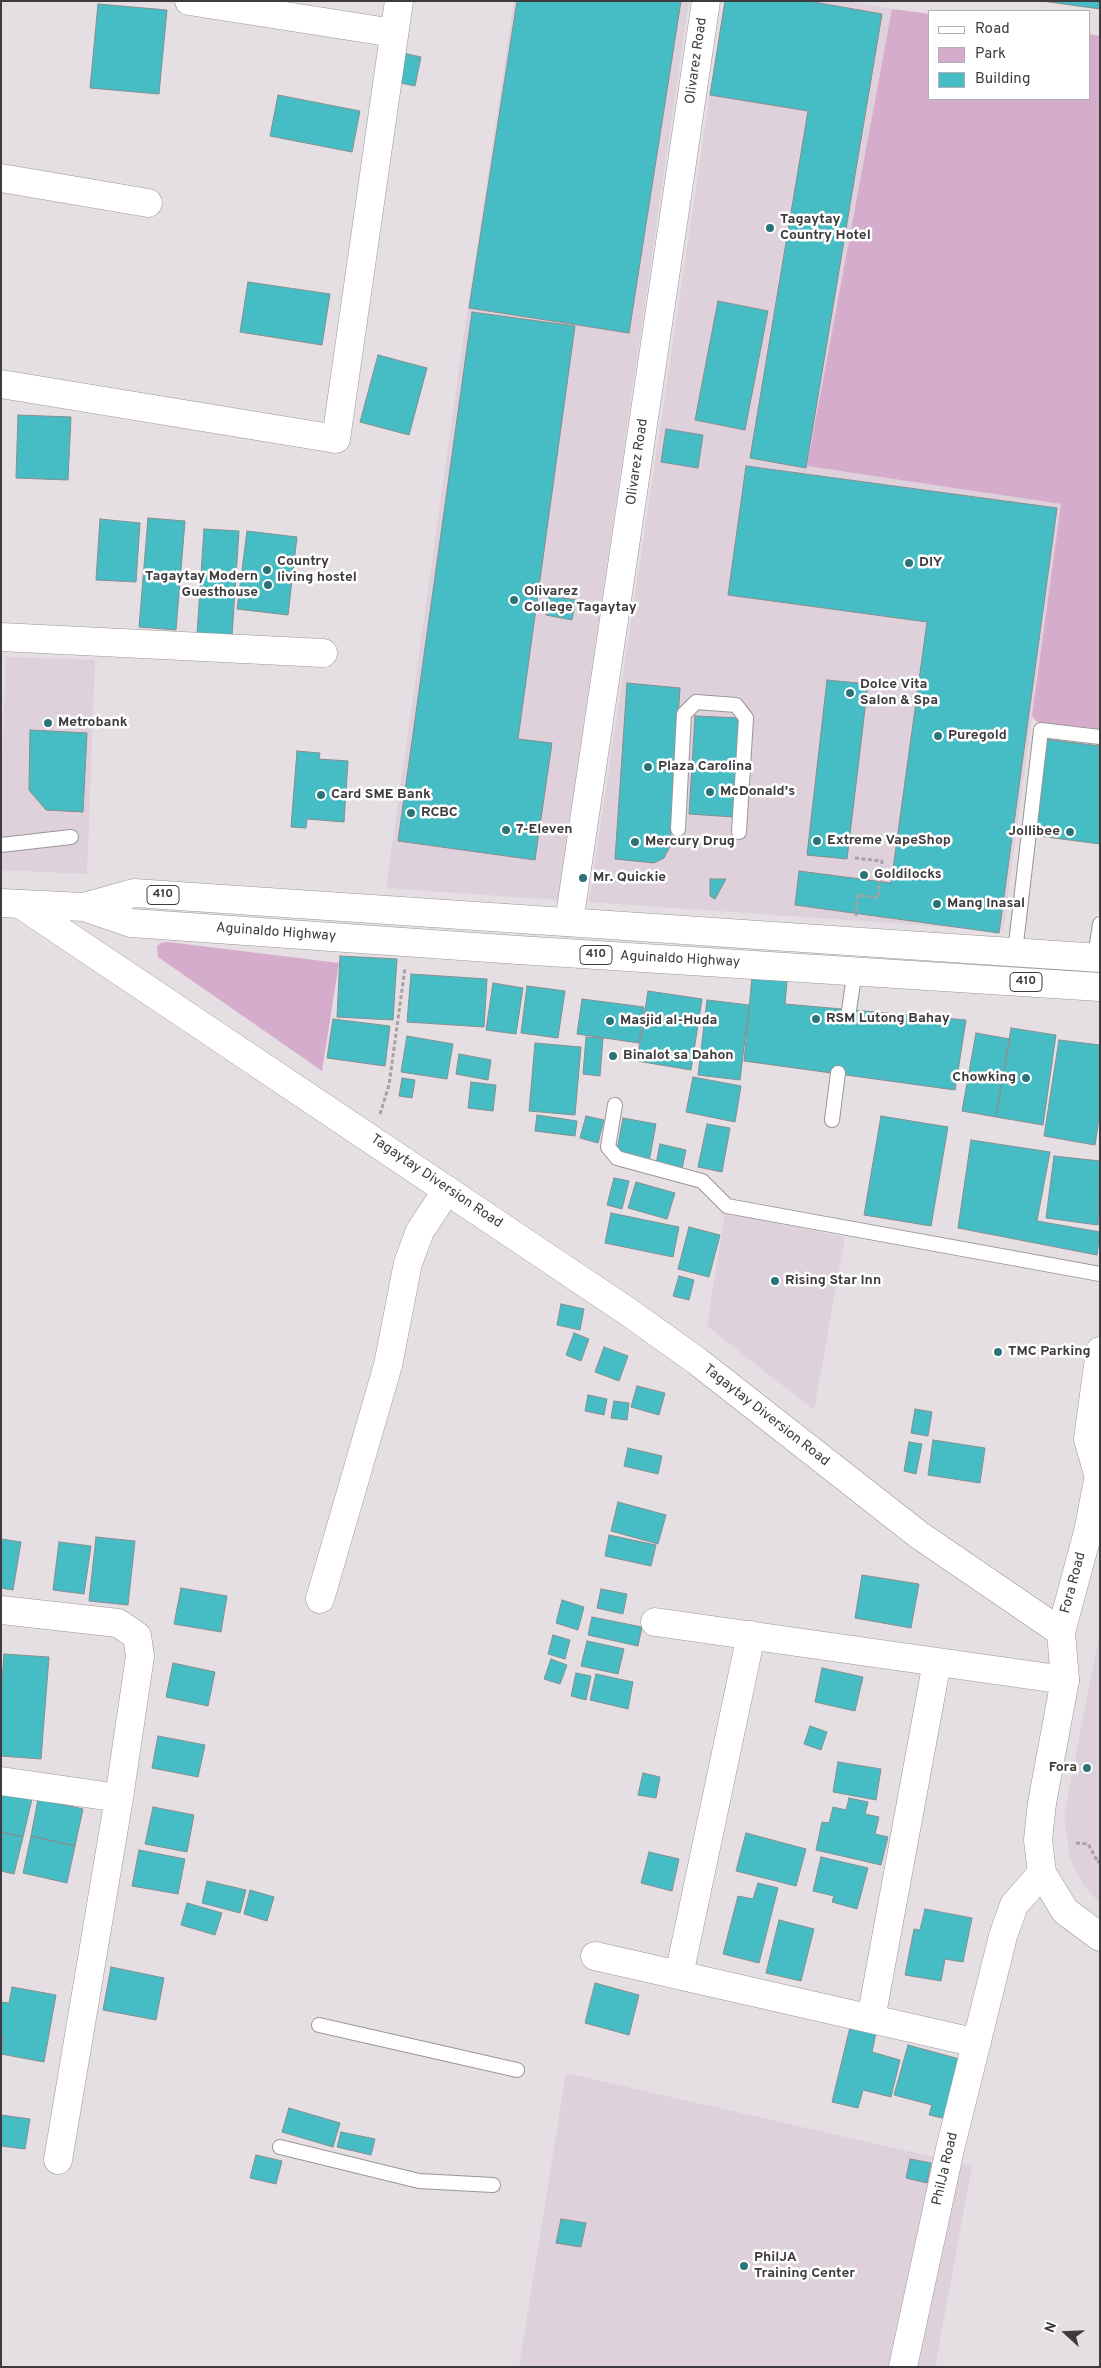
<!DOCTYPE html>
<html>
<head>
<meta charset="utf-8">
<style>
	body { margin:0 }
	#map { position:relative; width:1101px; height:2368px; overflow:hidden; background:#e5dee3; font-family:Overpass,sans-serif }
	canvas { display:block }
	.frame { position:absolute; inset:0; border:2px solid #3d3b3d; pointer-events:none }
	.legend { position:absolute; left:928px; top:10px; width:162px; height:90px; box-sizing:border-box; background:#fff; border:1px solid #b1b1b1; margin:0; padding:6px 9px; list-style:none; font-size:15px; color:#3d3b3d }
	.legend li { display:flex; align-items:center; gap:10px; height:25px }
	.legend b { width:25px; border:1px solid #b1b1b1 }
	.north { position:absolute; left:1041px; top:2308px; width:50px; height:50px; -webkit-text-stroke:4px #fff; paint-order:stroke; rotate:290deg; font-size:14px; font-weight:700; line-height:20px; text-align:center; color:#3d3b3d }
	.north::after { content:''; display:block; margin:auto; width:18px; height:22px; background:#3d3b3d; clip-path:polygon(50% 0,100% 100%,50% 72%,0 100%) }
</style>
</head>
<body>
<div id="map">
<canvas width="1101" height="2368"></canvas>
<div class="frame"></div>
<ul class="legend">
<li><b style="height:6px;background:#fff"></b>Road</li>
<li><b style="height:14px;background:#d5accc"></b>Park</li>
<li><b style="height:14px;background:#46bcc4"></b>Building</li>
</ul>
<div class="north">N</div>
</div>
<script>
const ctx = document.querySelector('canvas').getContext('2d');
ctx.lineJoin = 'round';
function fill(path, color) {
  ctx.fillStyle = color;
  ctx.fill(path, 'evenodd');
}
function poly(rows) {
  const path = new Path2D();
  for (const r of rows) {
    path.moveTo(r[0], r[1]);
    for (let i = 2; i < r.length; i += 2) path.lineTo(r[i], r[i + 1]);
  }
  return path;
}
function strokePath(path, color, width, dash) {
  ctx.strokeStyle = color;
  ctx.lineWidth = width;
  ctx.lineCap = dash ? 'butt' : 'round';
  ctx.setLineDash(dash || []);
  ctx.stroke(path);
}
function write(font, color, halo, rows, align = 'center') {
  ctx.font = font + ' Overpass,sans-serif';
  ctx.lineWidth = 5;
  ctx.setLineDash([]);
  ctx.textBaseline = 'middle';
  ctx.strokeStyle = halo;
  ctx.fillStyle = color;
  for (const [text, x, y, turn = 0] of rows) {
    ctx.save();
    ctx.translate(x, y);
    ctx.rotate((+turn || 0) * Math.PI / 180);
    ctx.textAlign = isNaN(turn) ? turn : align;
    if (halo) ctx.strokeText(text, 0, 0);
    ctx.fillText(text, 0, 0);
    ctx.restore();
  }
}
const built = poly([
	[514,1,689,1,558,900,386,888,467,313],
	[724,1,847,1,892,9,807,466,1061,504,1003,931,589,902],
	[6,657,95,660,87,874,1,870,1,786],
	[725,1212,845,1237,814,1410,707,1326],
	[1100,1631,1100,1903,1084,1886,1070,1859,1064,1816],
	[566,2073,972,2166,935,2367,519,2367]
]);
const green = poly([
	[892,9,930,14,930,99,1090,99,1090,34,1100,36,1100,729,1037,722,1032,716,1061,504,807,466],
	[168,942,339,963,322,1071,158,957,157,947,161,943]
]);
const building = poly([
	[517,1,681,1,629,333,469,308,517,1],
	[725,1,808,1,882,14,806,468,750,458,808,111,710,95,725,1],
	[1042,1,1100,1,1100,9,1042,1],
	[98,4,167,10,159,94,90,88,98,4],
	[403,53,421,57,415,86,396,82,403,53],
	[278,95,360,111,352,152,270,136,278,95],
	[248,282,330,294,322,345,240,332,248,282],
	[718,301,768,311,745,430,695,420,718,301],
	[472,312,575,326,518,739,552,743,535,860,398,841,472,312],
	[378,355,427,368,409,435,360,422,378,355],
	[18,415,71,417,68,480,16,478,18,415],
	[666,429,703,435,698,468,661,462,666,429],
	[746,466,1057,508,999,933,795,905,799,871,891,883,927,622,728,595,746,466],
	[148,518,185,521,176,630,139,627,148,518],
	[100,519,140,523,136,582,96,580,100,519],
	[204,529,239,531,232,636,197,634,204,529],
	[247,531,297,537,288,615,237,609,247,531],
	[549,596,576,600,572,620,546,615,549,596],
	[827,680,868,684,847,859,807,855,827,680],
	[627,683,680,688,670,846,664,858,654,863,615,859,627,683],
	[695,716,740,718,734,817,689,814,695,716],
	[30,730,87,733,83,812,46,810,29,790,30,730],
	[1044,739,1100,746,1100,844,1031,835,1044,739],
	[297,751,320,753,319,759,348,761,344,822,307,819,306,828,291,827,297,751],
	[710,879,726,879,715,899,710,896,710,879],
	[340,956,397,959,393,1020,337,1017,340,956],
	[411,974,487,979,484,1027,407,1022,411,974],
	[752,977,787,981,785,1004,966,1020,955,1090,744,1061,752,977],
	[493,983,523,988,516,1034,486,1030,493,983],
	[527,986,565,991,558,1038,521,1033,527,986],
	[648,991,702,999,691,1070,637,1061,648,991],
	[582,999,644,1007,639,1043,577,1034,582,999],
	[707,1000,749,1005,740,1080,698,1075,707,1000],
	[333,1019,390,1026,385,1066,327,1058,333,1019],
	[1011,1028,1056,1035,1043,1125,996,1117,1011,1028],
	[976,1033,1010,1039,996,1117,962,1111,976,1033],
	[407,1036,453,1044,447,1079,401,1072,407,1036],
	[586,1037,603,1038,600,1076,583,1074,586,1037],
	[1059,1040,1100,1045,1100,1112,1095,1145,1044,1136,1059,1040],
	[535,1043,581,1047,575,1115,529,1111,535,1043],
	[459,1054,491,1060,488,1080,456,1074,459,1054],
	[693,1077,741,1086,735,1122,686,1112,693,1077],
	[402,1078,415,1080,412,1098,399,1096,402,1078],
	[471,1082,496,1085,493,1111,468,1108,471,1082],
	[537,1115,577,1121,575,1136,535,1131,537,1115],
	[586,1116,604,1120,598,1143,580,1138,586,1116],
	[881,1116,948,1127,931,1226,864,1215,881,1116],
	[623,1118,656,1124,649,1162,616,1155,623,1118],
	[707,1124,730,1128,722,1172,698,1167,707,1124],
	[971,1140,1050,1152,1037,1221,1100,1232,1097,1255,958,1228,971,1140],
	[660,1144,686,1150,682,1169,656,1164,660,1144],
	[1054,1156,1100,1161,1098,1225,1046,1218,1054,1156],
	[614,1178,629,1181,622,1209,607,1205,614,1178],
	[636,1182,675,1193,667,1219,628,1208,636,1182],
	[611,1213,679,1227,673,1257,605,1243,611,1213],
	[689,1227,720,1235,709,1277,678,1269,689,1227],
	[679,1276,694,1280,689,1300,673,1296,679,1276],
	[561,1304,584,1309,580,1330,557,1325,561,1304],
	[574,1333,589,1339,581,1361,566,1355,574,1333],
	[604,1347,628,1356,619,1381,595,1372,604,1347],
	[637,1386,665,1393,659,1415,631,1407,637,1386],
	[588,1395,607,1399,604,1415,585,1411,588,1395],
	[614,1401,629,1403,627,1420,611,1418,614,1401],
	[915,1409,932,1412,928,1436,911,1433,915,1409],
	[933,1440,985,1448,980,1483,928,1475,933,1440],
	[909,1442,922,1444,916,1474,904,1471,909,1442],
	[628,1448,662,1456,658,1474,624,1466,628,1448],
	[618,1502,666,1515,658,1544,611,1531,618,1502],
	[609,1535,656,1545,651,1566,605,1556,609,1535],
	[96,1537,135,1541,128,1605,89,1601,96,1537],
	[1,1539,21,1542,13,1590,1,1588,1,1539],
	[59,1542,91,1546,84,1594,53,1590,59,1542],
	[862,1575,919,1584,911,1628,855,1618,862,1575],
	[181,1588,227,1596,221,1632,174,1624,181,1588],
	[601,1589,627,1594,623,1614,597,1608,601,1589],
	[562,1600,584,1607,578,1630,556,1623,562,1600],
	[592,1617,642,1627,638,1646,588,1635,592,1617],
	[553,1635,570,1640,565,1659,548,1654,553,1635],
	[587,1641,624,1649,618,1674,581,1666,587,1641],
	[4,1654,49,1657,41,1759,1,1756,1,1695,4,1654],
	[551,1659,567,1665,560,1684,544,1679,551,1659],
	[173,1663,215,1672,208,1706,166,1697,173,1663],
	[822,1668,863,1677,855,1711,815,1702,822,1668],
	[576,1673,591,1676,586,1700,571,1696,576,1673],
	[596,1674,633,1682,628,1709,590,1700,596,1674],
	[810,1726,827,1732,821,1750,804,1744,810,1726],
	[158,1736,205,1745,198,1777,152,1768,158,1736],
	[838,1762,881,1769,876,1800,833,1792,838,1762],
	[643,1773,660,1777,656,1798,638,1795,643,1773],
	[1,1792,32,1799,23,1837,1,1832,1,1792],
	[849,1798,868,1802,865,1814,879,1817,875,1834,888,1837,881,1865,816,1850,822,1822,829,1823,833,1807,846,1810,849,1798],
	[38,1799,83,1809,75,1846,31,1836,38,1799],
	[153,1807,194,1815,187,1852,145,1844,153,1807],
	[1,1832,23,1837,14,1874,1,1871,1,1832],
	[746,1833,806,1849,796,1886,736,1871,746,1833],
	[31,1836,75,1846,67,1883,23,1873,31,1836],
	[139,1850,185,1859,178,1894,132,1886,139,1850],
	[649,1852,679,1859,672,1891,641,1883,649,1852],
	[821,1857,868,1868,857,1909,832,1902,834,1896,813,1891,821,1857],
	[207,1881,246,1890,240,1913,202,1903,207,1881],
	[758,1883,778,1888,759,1963,723,1954,738,1896,753,1899,758,1883],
	[250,1890,274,1897,267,1921,244,1914,250,1890],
	[187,1903,222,1913,215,1935,181,1925,187,1903],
	[925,1909,972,1918,963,1962,945,1959,941,1981,905,1975,914,1929,920,1930,925,1909],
	[779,1920,814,1929,801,1981,766,1973,779,1920],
	[111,1967,164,1978,156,2020,103,2010,111,1967],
	[595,1983,639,1995,629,2035,585,2023,595,1983],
	[12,1987,56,1995,44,2062,1,2054,3,2036,1,2036,1,2002,9,2003,12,1987],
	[850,2027,876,2033,872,2052,900,2060,891,2097,863,2090,858,2108,832,2102,850,2027],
	[908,2045,963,2060,947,2119,929,2115,932,2105,894,2095,908,2045],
	[289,2108,340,2123,333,2147,282,2132,289,2108],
	[1,2115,30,2119,25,2149,1,2146,1,2115],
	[341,2132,375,2139,371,2155,337,2147,341,2132],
	[256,2155,282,2161,276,2184,250,2178,256,2155],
	[910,2159,931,2163,927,2183,906,2178,910,2159],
	[561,2219,586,2223,581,2247,556,2243,561,2219]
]);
const path = poly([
	[855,858,882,861,878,898,858,895,856,916],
	[380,1114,389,1085,405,968],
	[1076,1843,1088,1844,1098,1862,1100,1860]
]);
const service = poly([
	[678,829,684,714,696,702,736,705,746,718,739,832],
	[1,845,71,837],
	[1015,952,1041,730,1100,737],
	[1095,957,1100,924],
	[849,1010,855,970],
	[615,1105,608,1147,617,1158,702,1181,727,1206,1100,1274],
	[832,1120,838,1073],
	[319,2025,517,2070],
	[280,2147,419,2181,493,2185]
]);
const minor = poly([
	[189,1,394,33],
	[1,178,148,203],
	[1,384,336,439,399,1],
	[1,637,323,653],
	[1098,1474,1088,1439,1100,1351],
	[320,1599,388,1365,408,1263,420,1231,447,1190],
	[1,1610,118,1623,137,1636,140,1656,119,1798,58,2160],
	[655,1622,1065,1680],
	[1061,1632,1088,1532,1100,1470],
	[1,1781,119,1798],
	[595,1956,977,2043],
	[679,1975,751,1635],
	[871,2019,937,1662],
	[903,2367,950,2149,1003,1936,1014,1905,1042,1873]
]);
const tertiary = poly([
	[20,904,627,1311,697,1361,919,1535,1061,1632,1065,1680,1042,1803,1038,1840,1042,1873,1065,1911,1100,1937],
	[569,922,706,1]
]);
const primary = poly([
	[1,903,84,907,131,923,518,950,1100,987],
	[84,907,134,893,1100,958]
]);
const markers = [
	[770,228,5,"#2a7479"],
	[909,563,5,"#2a7479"],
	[267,570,5,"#2a7479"],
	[268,585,5,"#2a7479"],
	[514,600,5,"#2a7479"],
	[850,693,5,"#2a7479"],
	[48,723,5,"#2a7479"],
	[938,736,5,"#2a7479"],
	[648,767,5,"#2a7479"],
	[710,792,5,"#2a7479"],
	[321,795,5,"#2a7479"],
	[411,813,5,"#2a7479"],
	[506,830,5,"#2a7479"],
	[1070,832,5,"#2a7479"],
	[817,841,5,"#2a7479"],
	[635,842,5,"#2a7479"],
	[864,875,5,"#2a7479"],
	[583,878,5,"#2a7479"],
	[937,904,5,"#2a7479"],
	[816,1019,5,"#2a7479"],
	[610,1021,5,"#2a7479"],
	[613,1056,5,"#2a7479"],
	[1026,1078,5,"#2a7479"],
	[775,1281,5,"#2a7479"],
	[998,1352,5,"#2a7479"],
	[1087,1768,5,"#2a7479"],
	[744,2266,5,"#2a7479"]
];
const shields = [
	[163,895,32],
	[596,955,32],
	[1026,982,32]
];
const shieldNames = [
	["410",163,895],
	["410",596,955],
	["410",1026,982]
];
const streetNames = [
	["Olivarez Road",697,61,-82],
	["Olivarez Road",638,462,-82],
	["Aguinaldo Highway",276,933,4],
	["Aguinaldo Highway",680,960,3],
	["Tagaytay Diversion Road",436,1182,34],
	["Tagaytay Diversion Road",766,1416,38],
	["Fora Road",1074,1583,-75],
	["PhilJa Road",946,2169,-77]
];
const poiNames = [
	["Tagaytay",780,220],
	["Country Hotel",780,236],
	["Country",277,562],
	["living hostel",277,578],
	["DIY",919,563],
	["Tagaytay Modern",258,577,"right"],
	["Guesthouse",258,593,"right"],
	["Olivarez",524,592],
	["College Tagaytay",524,608],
	["Dolce Vita",860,685],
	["Salon & Spa",860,701],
	["Metrobank",58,723],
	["Puregold",948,736],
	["Plaza Carolina",658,767],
	["McDonald's",720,792],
	["Card SME Bank",331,795],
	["RCBC",421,813],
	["7-Eleven",516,830],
	["Jollibee",1060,832,"right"],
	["Extreme VapeShop",827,841],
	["Mercury Drug",645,842],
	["Goldilocks",874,875],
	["Mr. Quickie",593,878],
	["Mang Inasal",947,904],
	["RSM Lutong Bahay",826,1019],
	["Masjid al-Huda",620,1021],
	["Binalot sa Dahon",623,1056],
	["Chowking",1016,1078,"right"],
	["Rising Star Inn",785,1281],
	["TMC Parking",1008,1352],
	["Fora",1077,1768,"right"],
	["PhilJA",754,2258],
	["Training Center",754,2274]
];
fill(built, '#ded1db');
fill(green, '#d5accc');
fill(building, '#46bcc4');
strokePath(building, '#868e8f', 1);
strokePath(service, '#9b959a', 16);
strokePath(minor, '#9b959a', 29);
strokePath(tertiary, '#9b959a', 29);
strokePath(primary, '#9b959a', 29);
strokePath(path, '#a7a1a5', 3, [4, 2.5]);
strokePath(service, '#fff', 14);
strokePath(minor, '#fff', 28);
strokePath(tertiary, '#fff', 28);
strokePath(primary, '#fff', 28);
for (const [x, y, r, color] of markers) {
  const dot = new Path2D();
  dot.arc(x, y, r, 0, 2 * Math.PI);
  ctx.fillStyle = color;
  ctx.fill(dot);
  strokePath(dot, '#fff', 2);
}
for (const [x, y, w] of shields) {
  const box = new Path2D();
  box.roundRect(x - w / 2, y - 9.5, w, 19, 4);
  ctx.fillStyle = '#fff';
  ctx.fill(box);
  strokePath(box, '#3d3b3d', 1);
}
write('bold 12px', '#3d3b3d', null, shieldNames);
write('14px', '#3d3b3d', '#fff', streetNames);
write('bold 14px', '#3d3b3d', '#fff', poiNames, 'left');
</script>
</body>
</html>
